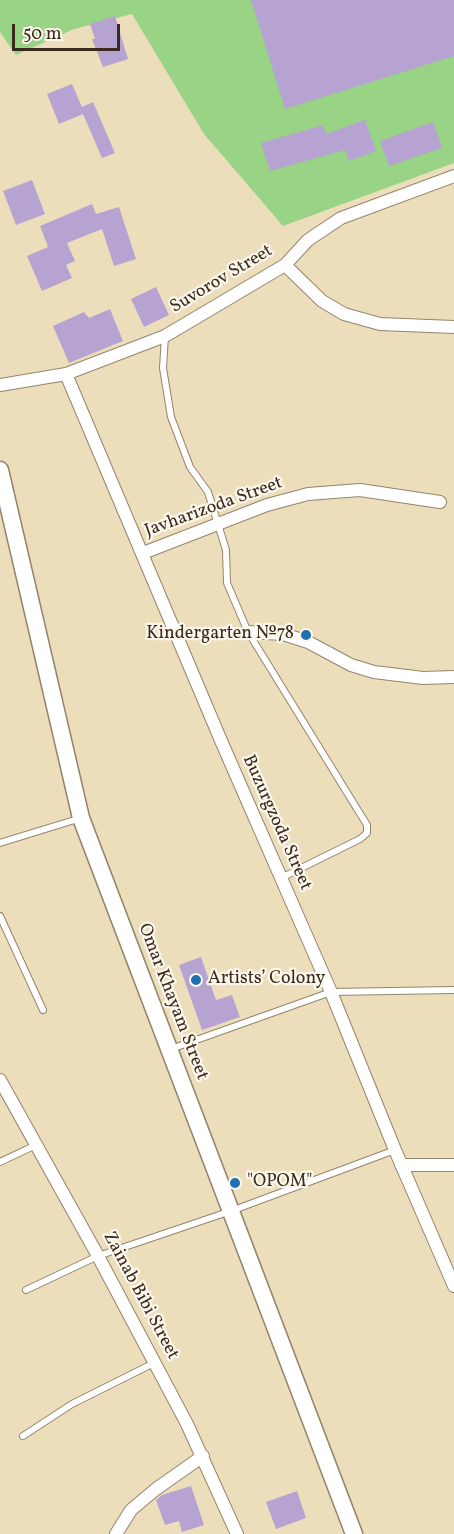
<!DOCTYPE html>
<html>
<head>
<meta charset="utf-8">
<style>
	body { margin:0 }
	#map { position:relative; width:454px; height:1534px; overflow:hidden; background:#ecdebb; font-family:Vollkorn,serif }
	canvas { display:block }
	.scale { position:absolute; left:12px; top:24px; width:108px; height:27px; box-sizing:border-box; border:3px solid #3b2a1e; border-top:0; padding-left:8px; font-size:18px; line-height:21px; white-space:nowrap; color:#3b2a1e; -webkit-text-stroke:4px #fbf7ec; paint-order:stroke }
</style>
</head>
<body>
<div id="map">
<canvas width="454" height="1534"></canvas>
<div class="scale">50 m</div>
</div>
<script>
const ctx = document.querySelector('canvas').getContext('2d');
ctx.lineJoin = 'round';
function fill(path, color) {
  ctx.fillStyle = color;
  ctx.fill(path, 'evenodd');
}
function poly(rows) {
  const path = new Path2D();
  for (const r of rows) {
    path.moveTo(r[0], r[1]);
    for (let i = 2; i < r.length; i += 2) path.lineTo(r[i], r[i + 1]);
  }
  return path;
}
function strokePath(path, color, width, dash) {
  ctx.strokeStyle = color;
  ctx.lineWidth = width;
  ctx.lineCap = dash ? 'butt' : 'round';
  ctx.setLineDash(dash || []);
  ctx.stroke(path);
}
function write(font, color, halo, rows, align = 'center') {
  ctx.font = font + ' Vollkorn,serif';
  ctx.lineWidth = 4.5;
  ctx.setLineDash([]);
  ctx.textBaseline = 'middle';
  ctx.strokeStyle = halo;
  ctx.fillStyle = color;
  for (const [text, x, y, turn = 0] of rows) {
    ctx.save();
    ctx.translate(x, y);
    ctx.rotate((+turn || 0) * Math.PI / 180);
    ctx.textAlign = isNaN(turn) ? turn : align;
    if (halo) ctx.strokeText(text, 0, 0);
    ctx.fillText(text, 0, 0);
    ctx.restore();
  }
}
const green = poly([
	[0,0,454,0,454,163,283,226,204,134,132,14,74,29,16,55,0,32]
]);
const building = poly([
	[251,0,454,0,454,56,285,109],
	[115,16,128,59,103,67,92,39,95,39,90,24],
	[72,84,82,107,93,102,115,153,102,158,83,114,59,124,47,94],
	[365,120,376,151,349,161,345,150,270,171,261,143,323,125,326,134],
	[433,122,442,148,389,166,380,141],
	[32,180,45,214,16,225,3,191],
	[92,204,96,214,119,207,136,259,114,266,102,229,67,243,75,261,66,265,72,278,42,291,27,256,48,247,40,226],
	[156,287,169,315,144,327,131,299],
	[110,309,123,341,69,363,53,326,84,312,89,318],
	[201,957,216,1000,232,995,240,1017,202,1030,179,965],
	[191,1486,204,1525,182,1532,179,1521,165,1525,156,1500,162,1495],
	[297,1491,306,1518,276,1529,266,1502]
]);
const service = poly([
	[165,336,163,368,171,417,190,467,208,492,226,550,227,583,248,632,367,825,367,833,360,839,281,878],
	[0,843,81,818],
	[0,916,43,1010],
	[171,1049,331,992,454,990],
	[0,1162,36,1145],
	[26,1290,98,1256,231,1211,395,1150],
	[23,1436,72,1404,154,1363]
]);
const minor = poly([
	[285,265,322,301,344,314,380,324,454,327],
	[66,374,222,743,331,992,395,1150,454,1286],
	[0,385,66,374,165,336,285,265,308,240,341,218,454,176],
	[143,553,267,505,308,494,360,490,440,502],
	[248,632,283,634,308,642,351,665,374,672,423,678,454,677],
	[0,1080,98,1256,187,1424,237,1534],
	[401,1165,454,1165],
	[116,1534,131,1510,156,1489,203,1456]
]);
const secondary = poly([
	[0,470,81,818,354,1534]
]);
const markers = [
	[306,635,6,"#1f6fb2"],
	[196,980,6,"#1f6fb2"],
	[235,1183,6,"#1f6fb2"]
];
const streetNames = [
	["Suvorov Street",222,280,-31],
	["Javharizoda Street",214,508,-20],
	["Buzurgzoda Street",276,823,66],
	["Omar Khayam Street",172,1002,69],
	["Zainab Bibi Street",140,1296,62]
];
const poiNames = [
	["Kindergarten №78",294,635,"right"],
	["Artists’ Colony",208,980],
	["\"OPOM\"",247,1183]
];
fill(green, '#99d386');
fill(building, '#b6a3d2');
strokePath(service, '#94846c', 8);
strokePath(minor, '#94846c', 14);
strokePath(secondary, '#94846c', 19);
strokePath(service, '#fff', 6);
strokePath(minor, '#fff', 12);
strokePath(secondary, '#fff', 16);
for (const [x, y, r, color] of markers) {
  const dot = new Path2D();
  dot.arc(x, y, r, 0, 2 * Math.PI);
  ctx.fillStyle = color;
  ctx.fill(dot);
  strokePath(dot, '#fbf7ec', 2);
}
write('18px', '#3b2a1e', '#fbf7ec', streetNames);
write('18px', '#3b2a1e', '#fbf7ec', poiNames, 'left');
</script>
</body>
</html>
